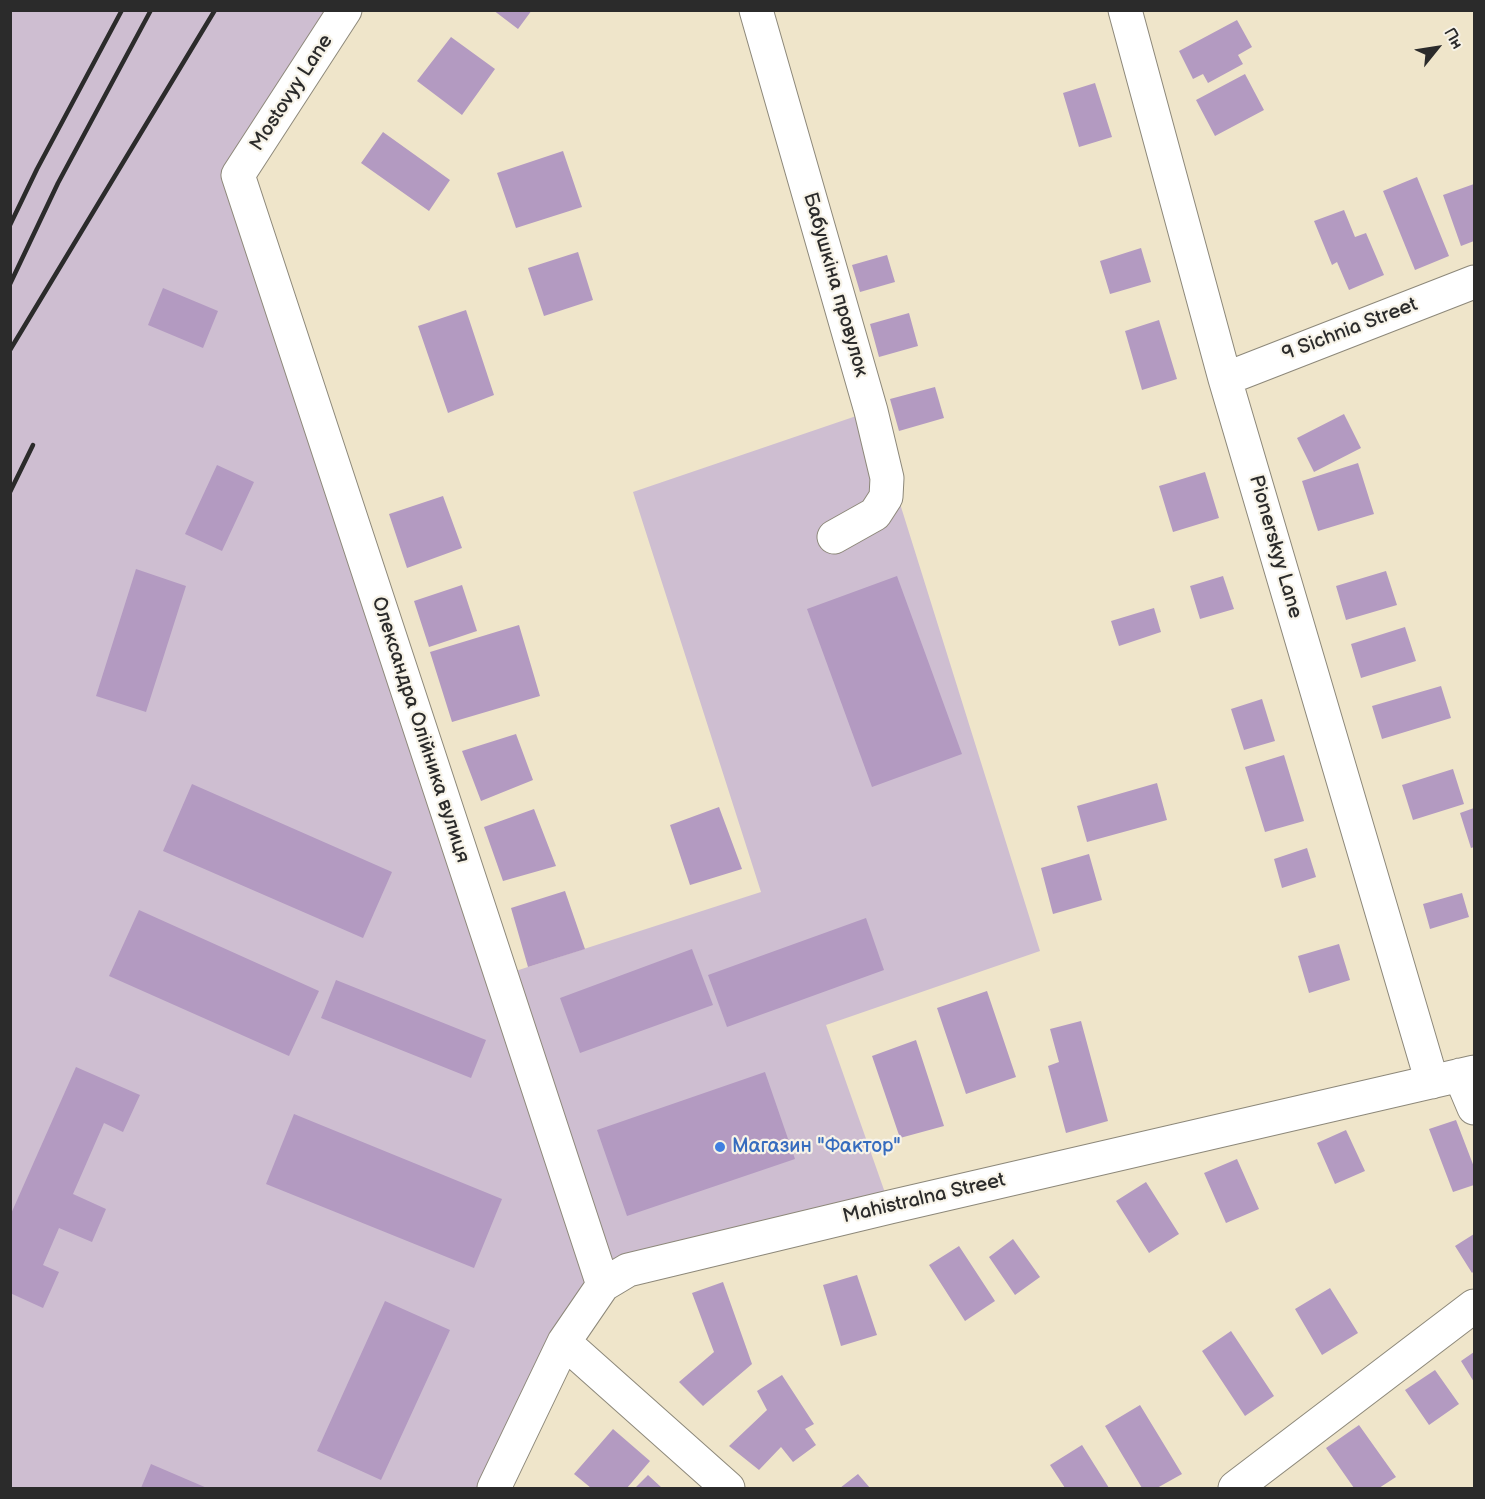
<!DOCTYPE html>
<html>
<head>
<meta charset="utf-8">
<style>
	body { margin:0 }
	#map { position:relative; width:1485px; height:1499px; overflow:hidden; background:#efe5ca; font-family:"Balsamiq Sans",sans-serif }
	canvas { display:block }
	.frame { position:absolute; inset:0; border:12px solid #2b2b2b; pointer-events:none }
	.north { position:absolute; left:1407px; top:18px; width:60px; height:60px; -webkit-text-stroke:4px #f7f3e8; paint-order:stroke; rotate:60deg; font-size:16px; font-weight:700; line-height:24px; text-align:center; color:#2b2b2b }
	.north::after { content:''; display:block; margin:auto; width:21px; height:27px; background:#2b2b2b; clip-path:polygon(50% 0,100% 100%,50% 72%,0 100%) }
</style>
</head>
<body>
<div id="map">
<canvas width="1485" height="1499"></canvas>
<div class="frame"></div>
<div class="north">Пн</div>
</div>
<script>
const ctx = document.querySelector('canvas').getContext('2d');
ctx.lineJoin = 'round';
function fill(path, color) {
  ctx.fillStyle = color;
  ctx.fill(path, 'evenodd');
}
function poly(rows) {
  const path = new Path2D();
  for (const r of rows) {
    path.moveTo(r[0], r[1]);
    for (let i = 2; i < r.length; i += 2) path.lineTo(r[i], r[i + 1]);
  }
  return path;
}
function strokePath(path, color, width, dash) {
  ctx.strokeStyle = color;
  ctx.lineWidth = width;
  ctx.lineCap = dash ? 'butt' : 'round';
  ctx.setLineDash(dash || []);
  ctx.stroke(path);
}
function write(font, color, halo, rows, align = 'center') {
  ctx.font = font + ' "Balsamiq Sans",sans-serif';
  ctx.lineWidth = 4.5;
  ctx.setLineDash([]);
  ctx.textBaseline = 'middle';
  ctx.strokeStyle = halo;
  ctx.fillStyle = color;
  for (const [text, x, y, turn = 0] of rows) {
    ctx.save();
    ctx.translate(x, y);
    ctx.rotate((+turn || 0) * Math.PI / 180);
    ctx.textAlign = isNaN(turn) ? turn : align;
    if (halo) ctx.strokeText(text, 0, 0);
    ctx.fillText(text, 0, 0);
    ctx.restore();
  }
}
const industrial = poly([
	[10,11,345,11,238,175,500,976,761,892,633,492,871,411,1040,951,826,1025,890,1207,628,1270,494,1488,11,1488]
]);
const building = poly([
	[493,10,532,10,518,29],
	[1237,20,1252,47,1238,55,1243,64,1208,83,1203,74,1193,79,1179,51],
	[451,37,495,69,462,115,417,81],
	[1245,74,1264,110,1215,136,1196,100],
	[1095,83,1112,137,1079,147,1063,93],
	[383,132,450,180,429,211,361,163],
	[563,151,582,207,516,228,497,173],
	[1417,177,1449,256,1415,270,1383,191],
	[1474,184,1474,241,1461,246,1443,195],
	[1344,210,1355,237,1366,233,1384,275,1349,290,1337,262,1332,265,1314,221],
	[1141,248,1151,282,1110,294,1100,261],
	[578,252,593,300,544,316,528,268],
	[887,255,895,282,860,292,852,265],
	[163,288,218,311,203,348,148,325],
	[466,310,494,395,448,413,418,326],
	[909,313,918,346,879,357,870,324],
	[1159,320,1177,379,1142,390,1125,331],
	[935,387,944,418,899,431,890,399],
	[1344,414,1361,448,1314,472,1297,438],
	[1358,463,1374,514,1318,531,1302,481],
	[217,465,254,482,222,551,185,534],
	[1205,472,1219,518,1173,532,1159,486],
	[443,496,462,548,407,568,389,514],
	[136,569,186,586,146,712,96,696],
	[1386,571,1397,605,1346,620,1336,586],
	[897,576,962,754,872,787,807,609],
	[1223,576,1234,609,1200,619,1190,586],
	[462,585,477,631,429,647,414,601],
	[1154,608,1161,632,1119,646,1111,621],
	[519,625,540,696,452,722,430,652],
	[1405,627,1416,661,1361,678,1351,644],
	[1441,686,1451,718,1382,739,1372,706],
	[1262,699,1275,741,1244,750,1231,709],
	[516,734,533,780,481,801,462,751],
	[1284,755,1304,821,1265,832,1245,767],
	[1453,769,1464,804,1413,820,1402,785],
	[1157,783,1167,820,1087,842,1077,806],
	[192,784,392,872,363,938,163,851],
	[719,807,742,869,690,885,670,825],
	[1474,808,1474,847,1471,848,1460,813],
	[534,809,556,866,503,881,484,827],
	[1307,848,1316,877,1282,888,1274,859],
	[1089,854,1102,900,1053,914,1041,868],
	[565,891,585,949,528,967,511,908],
	[1462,893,1469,917,1430,929,1423,904],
	[139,910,319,991,289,1056,109,976],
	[866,918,884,970,727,1027,708,975],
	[1339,944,1350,980,1309,993,1298,956],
	[692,949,713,1005,580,1053,560,998],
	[336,980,486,1040,471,1078,321,1018],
	[987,991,1016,1077,966,1094,937,1008],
	[1081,1021,1108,1121,1066,1133,1048,1066,1059,1062,1050,1029],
	[916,1040,944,1126,900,1138,872,1056],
	[76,1067,140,1095,123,1132,104,1123,73,1194,106,1209,92,1242,59,1228,43,1265,59,1272,43,1308,10,1293,10,1216],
	[765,1072,795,1159,627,1216,597,1130],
	[294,1114,502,1199,474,1268,266,1184],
	[1456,1120,1474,1167,1474,1185,1453,1192,1429,1129],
	[1346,1130,1365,1171,1335,1184,1317,1143],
	[1237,1159,1259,1209,1226,1223,1204,1173],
	[1146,1182,1179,1234,1149,1253,1116,1201],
	[1474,1234,1474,1271,1472,1273,1455,1246],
	[1013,1239,1040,1277,1015,1295,989,1257],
	[959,1246,995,1301,965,1321,929,1265],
	[857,1275,877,1335,841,1346,823,1285],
	[723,1282,752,1364,703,1406,679,1382,714,1352,692,1293],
	[1330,1288,1358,1333,1322,1355,1295,1309],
	[385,1301,450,1330,381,1480,317,1451],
	[1231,1331,1274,1396,1245,1416,1202,1351],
	[1474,1352,1474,1382,1461,1361],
	[1435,1370,1459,1404,1429,1425,1405,1390],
	[782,1375,814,1424,805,1429,816,1445,793,1462,781,1447,759,1470,729,1446,767,1410,757,1391],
	[1140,1405,1182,1474,1157,1488,1142,1488,1105,1426],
	[1359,1425,1396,1477,1379,1488,1354,1488,1326,1448],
	[613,1429,650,1461,627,1488,591,1488,574,1474],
	[1082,1445,1109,1488,1065,1488,1050,1465],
	[151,1464,207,1488,141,1488],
	[858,1474,870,1488,840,1488],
	[648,1475,662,1488,635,1488]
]);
const minor = poly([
	[345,10,238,175,603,1285],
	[756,10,871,411,887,478,886,497,875,514,834,537],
	[1125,10,1225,379,1432,1082],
	[1225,379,1474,282],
	[1460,1075,1474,1108],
	[564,1342,728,1488],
	[494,1488,564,1342,603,1285,628,1270,890,1207,1474,1072],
	[1235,1488,1474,1306]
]);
const rail = poly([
	[10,225,37,169,122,10],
	[10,284,58,183,151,10],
	[10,350,215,10],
	[10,492,33,445]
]);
const markers = [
	[720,1147,6,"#3f7fe0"]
];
const streetNames = [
	["Mostovyy Lane",292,93,-57],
	["Бабушкіна провулок",835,285,74],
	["9 Sichnia Street",1350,330,-21],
	["Pionerskyy Lane",1275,547,74],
	["Олександра Олійника вулиця",420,730,72],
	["Mahistralna Street",924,1199,-13]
];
const shopNames = [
	["Магазин \"Фактор\"",732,1147]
];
fill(industrial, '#cebed1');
fill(building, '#b39ac1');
strokePath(minor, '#8d887a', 35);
strokePath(minor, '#fff', 33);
strokePath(rail, '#2b2b2b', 4.5);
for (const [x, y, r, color] of markers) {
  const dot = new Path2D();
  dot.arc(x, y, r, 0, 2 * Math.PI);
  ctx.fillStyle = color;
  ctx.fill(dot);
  strokePath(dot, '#f7f3e8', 2);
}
write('20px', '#2b2b2b', '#f7f3e8', streetNames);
write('20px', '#366cbe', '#f7f3e8', shopNames, 'left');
</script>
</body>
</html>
